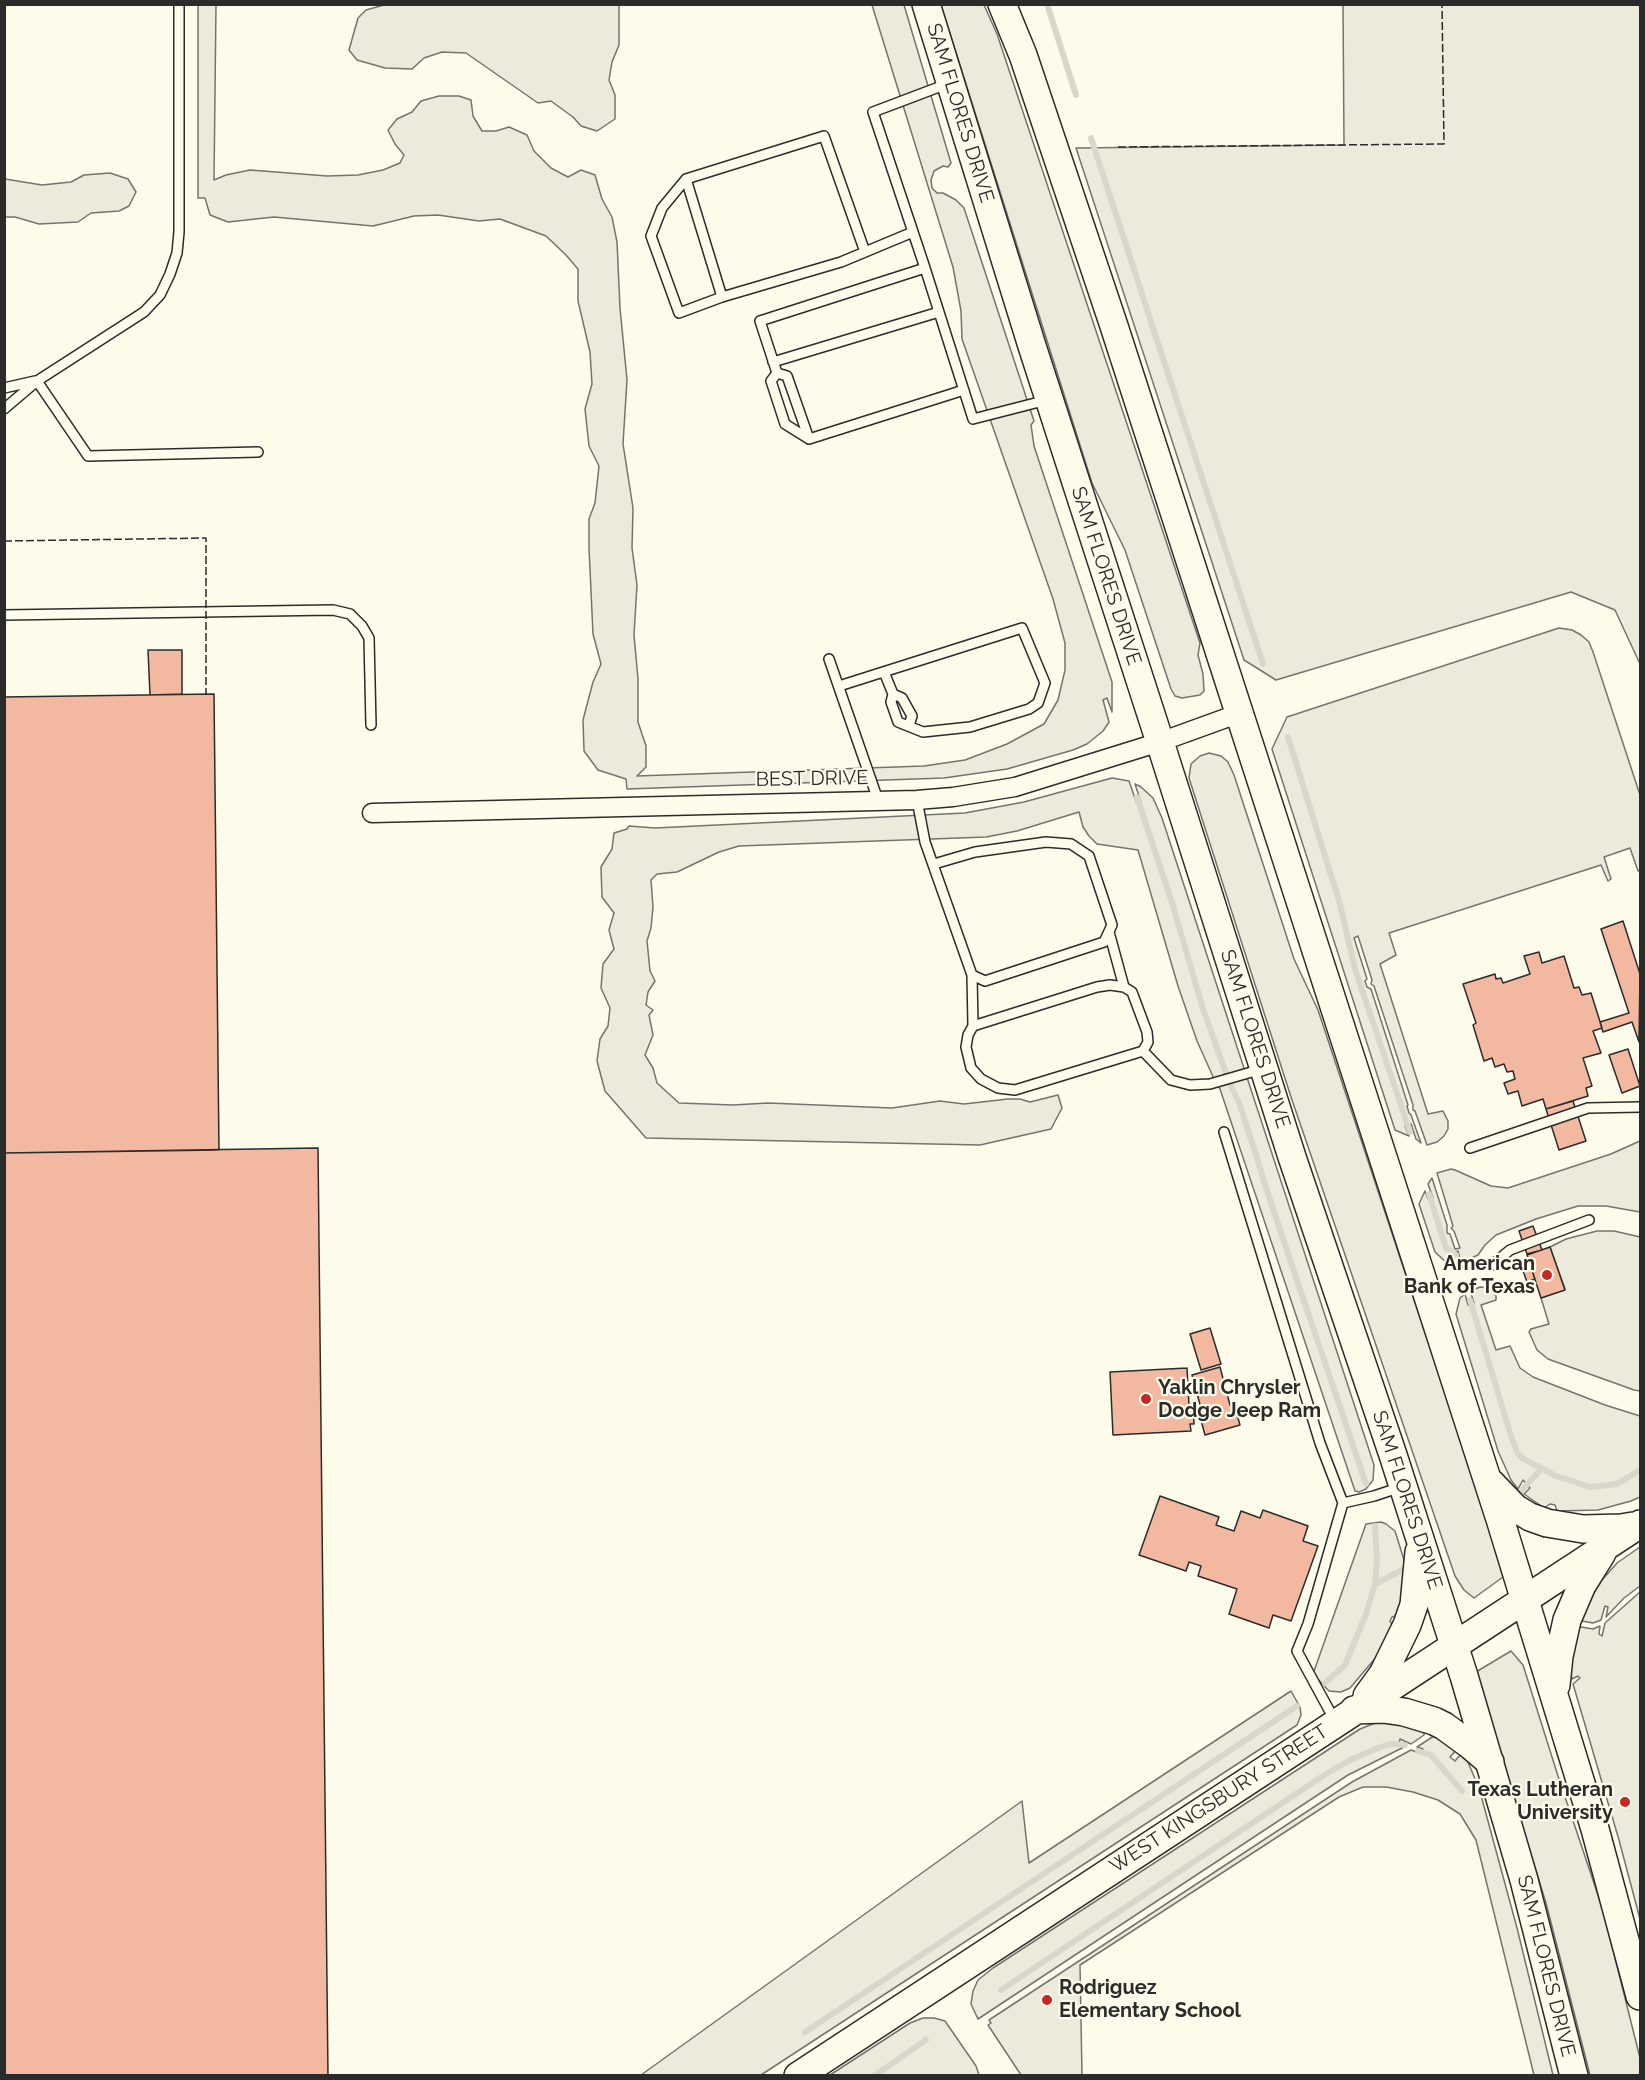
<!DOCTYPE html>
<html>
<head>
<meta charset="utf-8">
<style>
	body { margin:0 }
	#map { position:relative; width:1645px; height:2080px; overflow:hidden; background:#fdfbea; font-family:Raleway,sans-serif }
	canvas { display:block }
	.frame { position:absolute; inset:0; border:6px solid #2b2b2b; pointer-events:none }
</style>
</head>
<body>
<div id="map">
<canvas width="1645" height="2080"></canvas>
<div class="frame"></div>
</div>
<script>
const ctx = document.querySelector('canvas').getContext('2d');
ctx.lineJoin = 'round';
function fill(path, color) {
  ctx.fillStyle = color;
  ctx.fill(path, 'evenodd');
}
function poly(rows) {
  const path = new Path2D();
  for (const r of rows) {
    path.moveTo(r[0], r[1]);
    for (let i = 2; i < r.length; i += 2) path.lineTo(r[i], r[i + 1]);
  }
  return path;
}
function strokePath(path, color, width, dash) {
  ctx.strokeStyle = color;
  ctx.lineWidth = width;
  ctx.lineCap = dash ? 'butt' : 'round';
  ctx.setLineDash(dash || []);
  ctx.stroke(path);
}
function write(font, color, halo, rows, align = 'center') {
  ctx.font = font + ' Raleway,sans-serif';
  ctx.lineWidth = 4.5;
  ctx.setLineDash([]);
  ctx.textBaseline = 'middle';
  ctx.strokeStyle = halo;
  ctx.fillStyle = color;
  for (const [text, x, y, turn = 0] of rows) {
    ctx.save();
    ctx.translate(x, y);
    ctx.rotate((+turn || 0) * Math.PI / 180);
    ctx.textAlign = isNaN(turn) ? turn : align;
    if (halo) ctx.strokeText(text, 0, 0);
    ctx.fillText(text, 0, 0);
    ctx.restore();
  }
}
const green = poly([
	[198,5,216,5,214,180,226,175,250,170,327,176,358,175,383,170,400,163,404,155,395,144,388,130,397,119,412,112,421,101,439,96,459,96,471,100,473,116,482,131,496,131,509,127,527,135,534,151,551,168,568,177,581,170,595,175,602,199,612,217,617,242,620,308,627,380,623,444,633,508,632,548,637,585,634,635,638,679,638,722,646,746,646,767,637,776,924,766,965,760,1007,744,1044,724,1058,700,1065,670,1065,643,1053,599,962,339,961,311,953,267,872,5,904,5,951,163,948,167,943,166,934,171,931,180,932,188,937,193,943,193,956,200,964,208,1034,421,1031,425,1034,446,1112,682,1112,712,1107,698,1103,700,1109,722,1103,731,1087,744,1073,750,1007,769,944,778,627,789,626,779,598,770,584,751,583,720,593,682,601,664,593,634,589,548,589,519,595,503,599,466,589,446,585,409,592,384,590,352,578,301,578,269,566,255,546,236,500,219,479,221,438,215,414,216,373,226,274,217,228,222,210,215,205,198,198,198,198,5],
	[384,5,619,5,619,45,612,62,609,80,615,95,615,119,597,131,581,126,573,117,551,101,538,103,466,53,442,52,424,58,412,69,385,68,357,60,349,50,358,18,366,10,384,5],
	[941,5,984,5,997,34,1200,643,1198,655,1203,674,1204,691,1200,695,1182,698,1175,696,1171,689,1125,550,1092,483,941,5],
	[1343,5,1640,5,1640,664,1615,610,1571,592,1276,680,1244,660,1076,148,1344,145,1343,5],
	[110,173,128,179,136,192,129,206,119,211,91,213,78,222,39,224,15,217,5,217,5,179,42,185,71,182,84,175,110,173],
	[1559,628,1572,630,1581,635,1589,642,1593,652,1640,795,1640,870,1638,871,1630,848,1604,857,1611,879,1608,881,1601,865,1389,933,1396,955,1380,964,1428,1114,1443,1111,1448,1121,1448,1129,1444,1136,1437,1142,1427,1145,1415,1111,1413,1110,1413,1105,1374,986,1371,984,1372,980,1358,936,1354,938,1367,979,1365,981,1367,987,1371,989,1408,1105,1407,1106,1409,1113,1411,1115,1421,1143,1416,1139,1411,1124,1405,1126,1409,1136,1395,1130,1272,749,1287,717,1559,628],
	[1209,753,1221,756,1228,762,1234,775,1294,959,1318,1010,1484,1511,1503,1577,1474,1598,1464,1590,1455,1576,1291,1097,1189,778,1191,764,1200,756,1209,753],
	[1112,778,1129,781,1137,804,1141,802,1135,784,1141,787,1153,798,1162,818,1374,1465,1373,1480,1366,1489,1359,1492,1355,1491,1220,1089,1215,1081,1197,1041,1178,986,1138,850,1097,844,1089,836,1083,827,1079,812,1017,831,986,837,739,846,719,852,677,872,657,874,651,880,653,907,651,928,647,941,650,971,655,981,648,992,646,1005,653,1010,649,1015,653,1035,645,1055,653,1068,657,1083,679,1103,733,1105,768,1103,892,1108,940,1101,964,1104,1008,1099,1020,1099,1030,1102,1058,1095,1062,1108,1051,1129,980,1145,646,1138,605,1091,597,1061,600,1039,608,1026,610,1008,601,988,603,964,614,949,609,930,614,913,602,897,601,867,612,849,614,833,627,829,629,826,655,828,965,813,1024,802,1112,778],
	[1640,1141,1640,1212,1606,1206,1578,1206,1536,1219,1496,1235,1485,1245,1478,1255,1461,1263,1458,1251,1452,1253,1456,1264,1448,1264,1435,1252,1419,1204,1425,1191,1428,1199,1433,1198,1428,1184,1432,1178,1447,1225,1447,1233,1450,1234,1455,1249,1460,1248,1454,1231,1451,1228,1453,1226,1437,1173,1451,1169,1455,1170,1491,1186,1508,1188,1611,1154,1640,1141],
	[1597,1231,1614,1231,1640,1237,1640,1391,1634,1390,1548,1359,1537,1350,1529,1332,1531,1329,1549,1324,1541,1298,1565,1289,1550,1247,1566,1239,1597,1231],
	[1480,1287,1489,1288,1496,1296,1496,1300,1481,1305,1496,1350,1510,1346,1520,1368,1533,1377,1605,1405,1640,1416,1640,1497,1631,1501,1598,1510,1557,1511,1555,1505,1550,1504,1544,1508,1524,1494,1530,1488,1523,1480,1518,1489,1511,1480,1498,1451,1456,1314,1460,1298,1465,1294,1468,1305,1474,1303,1470,1291,1480,1287],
	[1381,1522,1386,1524,1395,1531,1405,1563,1404,1592,1398,1615,1392,1617,1390,1621,1393,1626,1378,1655,1350,1688,1341,1692,1329,1691,1313,1674,1366,1524,1381,1522],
	[1640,1547,1640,1586,1624,1598,1606,1617,1608,1607,1605,1606,1601,1620,1593,1623,1582,1621,1579,1617,1602,1580,1617,1563,1640,1547],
	[1640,1592,1640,1919,1619,1840,1573,1684,1580,1678,1578,1676,1572,1679,1570,1668,1575,1629,1581,1627,1593,1629,1600,1626,1599,1634,1602,1636,1605,1623,1640,1592],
	[1511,1651,1523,1665,1558,1776,1603,1910,1640,2058,1640,2075,1590,2075,1546,1903,1476,1677,1476,1672,1511,1651],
	[1291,1691,1300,1707,1301,1715,1297,1725,761,2075,641,2075,1022,1801,1029,1863,1291,1691],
	[1390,1721,1424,1728,1424,1735,1411,1744,1400,1739,1399,1744,1404,1747,1348,1775,978,2019,971,2004,973,1991,978,1980,993,1968,1360,1729,1375,1723,1390,1721],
	[1437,1734,1457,1749,1450,1757,1455,1761,1461,1754,1467,1760,1479,1788,1517,1928,1553,2075,1534,2075,1476,1840,1460,1814,1438,1800,1413,1792,1386,1787,1363,1787,1339,1797,1080,1965,1082,2075,1021,2075,988,2025,991,2023,989,2020,1352,1782,1411,1750,1422,1754,1423,1749,1417,1747,1437,1734],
	[923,2018,934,2018,945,2021,976,2066,979,2075,830,2075,910,2023,923,2018]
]);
const stream = poly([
	[1047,4,1076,95],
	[1091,138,1263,664],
	[1288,737,1340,904,1355,969,1410,1132],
	[1137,797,1173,906,1203,1009,1230,1084,1240,1105,1274,1212,1366,1484],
	[1429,1194,1446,1248,1456,1255],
	[1470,1300,1511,1436,1517,1452,1522,1458,1556,1476,1590,1487,1617,1484,1640,1470],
	[1522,1490,1541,1469],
	[1375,1584,1402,1570],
	[1325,1683,1345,1665,1366,1614,1375,1584,1377,1560,1375,1526],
	[1418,1751,1431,1755,1462,1791],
	[1001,1990,1326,1774,1350,1760,1378,1748,1390,1744,1405,1745],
	[805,2032,1297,1706],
	[874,2076,926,2040]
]);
const building = poly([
	[148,650,182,650,182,694,150,695,148,650],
	[214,694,219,1150,4,1153,4,697,214,694],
	[1623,921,1640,974,1639,1042,1632,1022,1603,1032,1600,1022,1629,1013,1601,929,1623,921],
	[1539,952,1542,963,1564,956,1574,988,1579,987,1582,995,1591,993,1602,1028,1593,1031,1601,1053,1583,1058,1592,1086,1586,1088,1588,1096,1546,1109,1543,1099,1522,1106,1518,1091,1508,1094,1504,1083,1515,1079,1513,1071,1507,1072,1504,1064,1495,1067,1492,1058,1484,1061,1473,1025,1476,1023,1463,984,1495,974,1496,979,1501,978,1503,983,1530,974,1524,956,1539,952],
	[1628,1049,1640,1086,1622,1093,1609,1055,1628,1049],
	[1573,1101,1586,1141,1559,1150,1546,1109,1573,1101],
	[318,1148,328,2076,4,2076,4,1153,318,1148],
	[1533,1226,1542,1250,1527,1254,1519,1231,1533,1226],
	[1550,1247,1565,1290,1541,1298,1527,1255,1550,1247],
	[1529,1262,1535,1279,1527,1282,1521,1265,1529,1262],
	[1210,1328,1221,1364,1201,1370,1190,1334,1210,1328],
	[1220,1367,1230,1405,1234,1404,1240,1425,1205,1435,1199,1413,1202,1412,1192,1375,1220,1367],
	[1187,1368,1189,1405,1193,1404,1194,1424,1190,1424,1191,1431,1113,1435,1110,1372,1187,1368],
	[1160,1496,1219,1517,1216,1525,1234,1531,1241,1511,1260,1518,1263,1510,1308,1526,1303,1541,1318,1546,1291,1621,1273,1615,1269,1628,1229,1614,1237,1589,1198,1576,1201,1566,1189,1562,1186,1571,1139,1555,1160,1496]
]);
const lane = poly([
	[686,179,722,297],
	[865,252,841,262,722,297,679,313,651,236,662,208,686,179,824,136,865,252,913,232],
	[925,268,873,112,947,84],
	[773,362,939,312],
	[777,373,760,321,925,268,973,419,1047,400],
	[777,373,771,381,785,424,809,439,964,390],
	[777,373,787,376,809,439],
	[37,381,88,456,258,452],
	[4,388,35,381],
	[4,409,37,381,144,312,160,295,170,274,177,253,179,232,179,4],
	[4,615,333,610,350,614,362,626,369,638,371,725],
	[829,659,878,800],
	[884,672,893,694,902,698,912,716,909,725],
	[839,686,1022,628,1045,683,1038,703,1029,709,970,727,923,732,898,722,891,702,893,694],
	[917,800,925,842,972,975,985,981,1104,942,1112,925,1089,856,1071,844,1046,842,975,852,934,864],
	[1109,932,1124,987],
	[972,975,973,1026],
	[1143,1051,1148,1042,1147,1032,1132,992,1124,987,1110,985,1097,987,973,1026,968,1035,966,1047,971,1068,981,1079,998,1088,1015,1090,1143,1051,1171,1080,1190,1085,1210,1084,1262,1069],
	[1224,1132,1320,1443,1343,1503,1308,1624,1297,1651,1335,1721],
	[1470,1148,1588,1108,1640,1107],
	[1492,1265,1510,1250,1589,1220],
	[1343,1503,1374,1496,1401,1487]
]);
const street = poly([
	[372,813,917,800,953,797,1015,787,1160,742,1240,713]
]);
const primary = poly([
	[926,4,1032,346,1160,742,1292,1157,1393,1455,1464,1676,1524,1880,1574,2076],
	[1002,4,1023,55,1114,326,1500,1519,1595,1829,1640,1996],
	[1491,1483,1515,1508,1530,1517,1547,1523,1583,1529,1621,1528,1633,1526],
	[1556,1685,1559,1656,1567,1620,1582,1585,1602,1553],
	[1367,1696,1383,1674,1407,1625,1414,1605,1419,1552],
	[1354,1710,1383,1709,1404,1712,1434,1721,1444,1726,1470,1745,1490,1762],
	[798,2076,1640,1524]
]);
const fence = poly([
	[1118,147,1444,144,1442,4],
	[4,541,206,538,206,695]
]);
const markers = [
	[1547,1275,6,"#c62828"],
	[1146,1399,6,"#c62828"],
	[1625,1802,6,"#c62828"],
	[1047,2000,6,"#c62828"]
];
const streetNames = [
	["SAM FLORES DRIVE",960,113,73],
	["SAM FLORES DRIVE",1106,576,72],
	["BEST DRIVE",812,779,-1],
	["SAM FLORES DRIVE",1255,1039,72],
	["SAM FLORES DRIVE",1407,1500,72],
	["WEST KINGSBURY STREET",1219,1799,-33],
	["SAM FLORES DRIVE",1546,1966,76]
];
const poiNames = [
	["American",1535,1264],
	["Bank of Texas",1535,1287],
	["Yaklin Chrysler",1158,1388,"left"],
	["Dodge Jeep Ram",1158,1411,"left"],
	["Texas Lutheran",1613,1790],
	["University",1613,1813],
	["Rodriguez",1059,1988,"left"],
	["Elementary School",1059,2011,"left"]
];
fill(green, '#ecebdb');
strokePath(green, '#74746e', 1.5);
strokePath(stream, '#d8d7c9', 6);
fill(building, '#f2b8a0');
strokePath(building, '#2b2b2b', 1.5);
strokePath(lane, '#2b2b2b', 12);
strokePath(street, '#2b2b2b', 21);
strokePath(primary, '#2b2b2b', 30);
strokePath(lane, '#fdfbea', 9);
strokePath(street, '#fdfbea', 18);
strokePath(primary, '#fdfbea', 27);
strokePath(fence, '#2b2b2b', 1.5, [8, 3]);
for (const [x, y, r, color] of markers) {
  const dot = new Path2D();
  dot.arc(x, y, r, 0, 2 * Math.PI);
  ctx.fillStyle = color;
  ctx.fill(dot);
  strokePath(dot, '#fdfbea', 2);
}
write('20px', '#2b2b2b', '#fdfbea', streetNames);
write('bold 20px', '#2b2b2b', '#fdfbea', poiNames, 'right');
</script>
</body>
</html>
